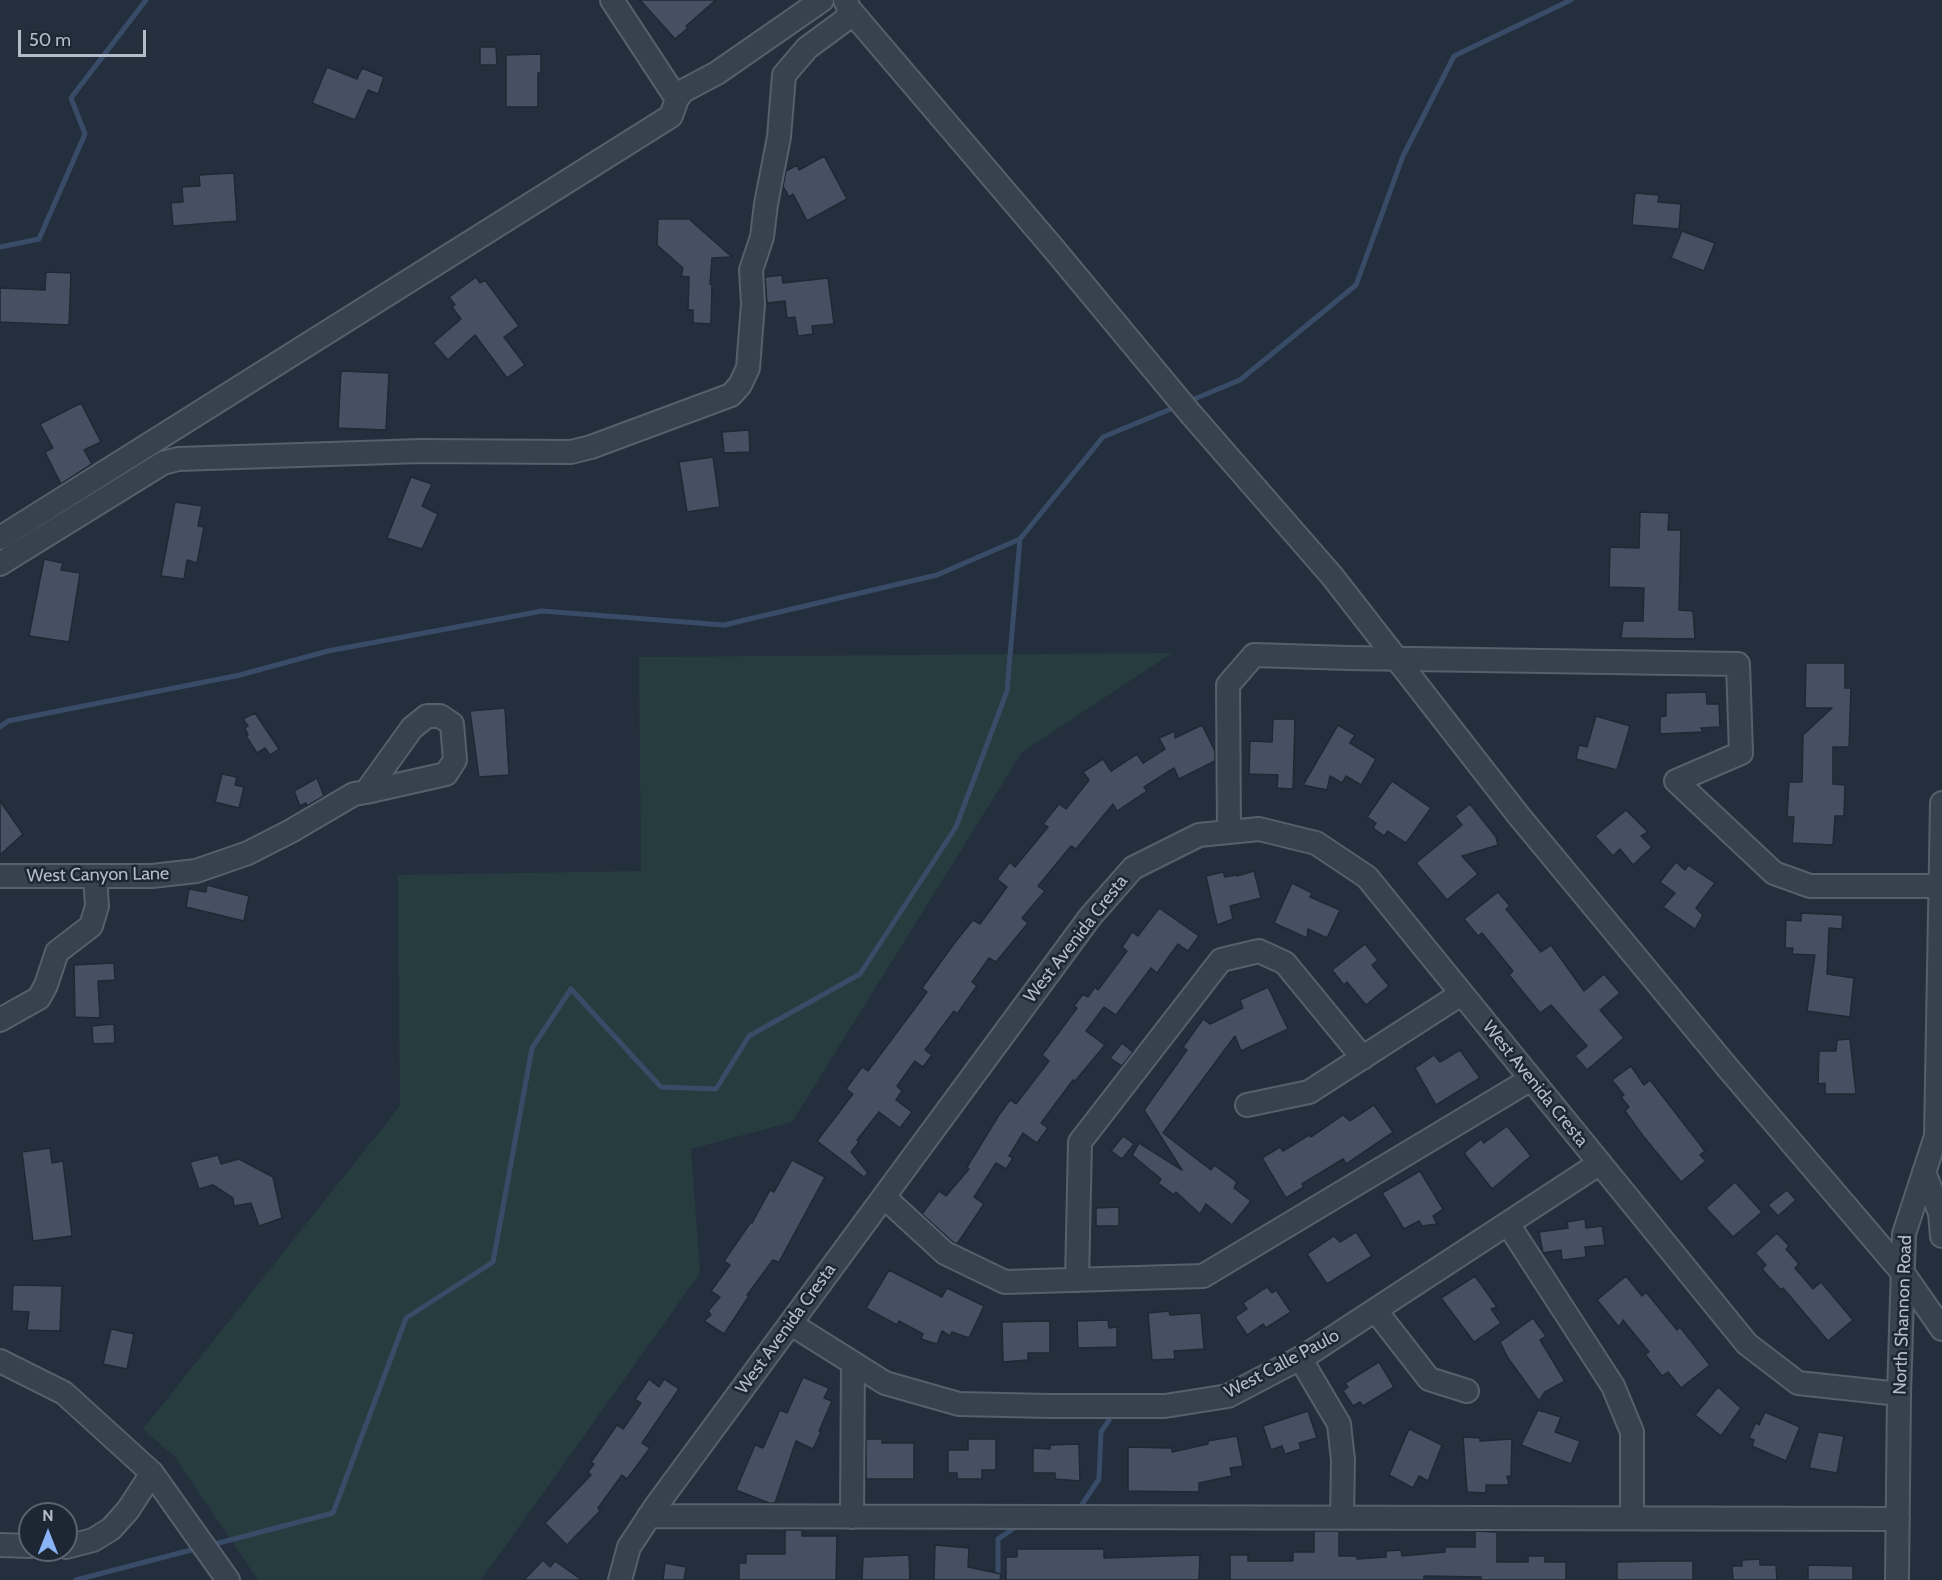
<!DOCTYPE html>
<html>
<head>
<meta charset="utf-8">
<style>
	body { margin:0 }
	#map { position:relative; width:1942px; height:1580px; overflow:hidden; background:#242f3e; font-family:Cabin,sans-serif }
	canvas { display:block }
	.north { position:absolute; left:18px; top:1502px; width:60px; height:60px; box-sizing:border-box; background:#1d2633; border:2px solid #59626f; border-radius:50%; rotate:0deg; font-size:16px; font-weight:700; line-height:24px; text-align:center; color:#b4bcc9 }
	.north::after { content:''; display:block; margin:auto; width:21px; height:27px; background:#8ab4f8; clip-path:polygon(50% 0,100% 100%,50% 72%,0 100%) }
	.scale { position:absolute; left:18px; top:30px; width:128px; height:27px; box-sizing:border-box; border:3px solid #b4bcc9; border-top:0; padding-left:8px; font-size:18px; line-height:21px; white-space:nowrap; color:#b4bcc9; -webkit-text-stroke:4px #1d2633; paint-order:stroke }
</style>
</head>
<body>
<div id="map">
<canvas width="1942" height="1580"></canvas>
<div class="north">N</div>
<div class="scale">50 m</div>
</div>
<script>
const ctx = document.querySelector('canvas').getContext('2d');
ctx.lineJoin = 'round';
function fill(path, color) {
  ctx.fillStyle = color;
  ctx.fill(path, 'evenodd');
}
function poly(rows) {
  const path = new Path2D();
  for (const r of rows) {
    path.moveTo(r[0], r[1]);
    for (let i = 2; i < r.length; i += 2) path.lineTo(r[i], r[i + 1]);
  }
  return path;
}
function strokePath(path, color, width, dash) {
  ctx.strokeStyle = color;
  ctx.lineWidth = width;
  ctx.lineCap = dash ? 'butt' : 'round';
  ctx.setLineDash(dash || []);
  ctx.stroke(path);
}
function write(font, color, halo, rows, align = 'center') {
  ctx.font = font + ' Cabin,sans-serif';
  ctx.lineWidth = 5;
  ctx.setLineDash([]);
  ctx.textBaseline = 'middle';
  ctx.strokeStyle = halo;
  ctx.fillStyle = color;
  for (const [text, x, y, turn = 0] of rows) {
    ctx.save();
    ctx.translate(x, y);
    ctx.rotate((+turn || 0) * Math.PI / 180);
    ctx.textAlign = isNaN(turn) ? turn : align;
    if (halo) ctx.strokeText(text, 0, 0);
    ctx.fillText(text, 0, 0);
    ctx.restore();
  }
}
const green = poly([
	[1172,653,1022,752,792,1122,691,1149,700,1273,481,1580,258,1580,175,1457,143,1429,400,1106,398,875,641,871,639,657]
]);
const stream = poly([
	[0,247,39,239,85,134,71,98,146,0],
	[1187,402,1240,380,1356,285,1403,156,1454,56,1571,0],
	[0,727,8,721,240,675,328,651,542,611,724,625,937,575,1020,539],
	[1076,1507,1081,1506,1099,1479,1101,1432,1109,1420],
	[211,1545,333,1513,406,1318,493,1262,532,1048,571,989,661,1087,716,1089,749,1036,860,974,956,827,1007,691,1020,539,1103,437,1178,406],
	[76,1580,199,1548],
	[998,1580,998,1539,1020,1524]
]);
const building = poly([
	[640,0,716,0,686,26,688,28,675,39,640,0],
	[480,47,496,47,497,65,480,65,480,47],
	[541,54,541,73,538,73,538,107,506,107,506,55,541,54],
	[327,67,357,79,362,68,384,77,378,94,368,90,355,120,312,103,327,67],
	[824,156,847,199,807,221,793,194,789,197,783,186,786,171,797,165,799,170,824,156],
	[234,173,237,221,173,226,171,203,183,202,182,187,200,186,199,175,234,173],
	[1635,193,1659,195,1658,202,1681,204,1679,229,1632,225,1635,193],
	[658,219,689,219,732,257,712,258,710,284,712,285,711,324,693,323,693,310,688,310,689,277,681,276,683,268,657,245,658,219],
	[1682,231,1715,243,1704,271,1671,258,1682,231],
	[46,272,71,273,69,325,0,322,0,288,45,290,46,272],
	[782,275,783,283,828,278,834,324,812,326,813,334,798,336,795,317,787,318,785,301,767,303,765,277,782,275],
	[476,277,480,283,485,280,519,326,504,337,525,365,507,378,475,335,448,360,433,343,461,319,452,307,455,305,449,297,476,277],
	[341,371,389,373,386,430,338,428,341,371],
	[81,403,101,442,84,450,92,464,61,484,45,452,53,448,40,424,81,403],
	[749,430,750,452,724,453,722,432,749,430],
	[713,457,720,507,687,512,679,462,713,457],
	[411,477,432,484,422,506,438,514,422,549,387,538,411,477],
	[175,502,202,506,198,526,204,527,197,563,187,560,184,579,161,576,175,502],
	[1640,512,1669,513,1668,530,1681,530,1679,610,1693,611,1695,639,1621,638,1623,621,1643,621,1644,588,1609,587,1610,547,1639,548,1640,512],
	[44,559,63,563,61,570,80,573,69,642,29,636,44,559],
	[1806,663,1845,663,1845,688,1851,688,1849,747,1833,747,1833,784,1845,785,1844,816,1835,816,1833,845,1792,843,1794,817,1787,817,1789,782,1802,782,1803,735,1832,708,1805,708,1806,663],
	[1706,692,1707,704,1719,704,1720,727,1701,728,1703,732,1660,734,1660,717,1666,716,1666,693,1706,692],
	[505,708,509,775,479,777,470,711,505,708],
	[255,713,279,749,270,755,265,748,257,753,246,736,248,735,245,728,248,726,243,719,255,713],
	[1596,716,1630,726,1617,770,1576,759,1579,745,1587,747,1596,716],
	[1273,719,1295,719,1293,789,1277,788,1278,775,1249,774,1250,741,1272,742,1273,719],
	[1202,725,1215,751,1215,761,1179,779,1174,768,1144,787,1147,791,1117,811,1113,804,1076,849,1071,846,1038,886,1045,891,1022,918,1028,923,996,962,989,958,972,982,977,986,957,1014,954,1011,925,1050,932,1055,923,1067,915,1061,897,1086,902,1091,896,1100,912,1112,900,1128,879,1112,857,1140,859,1142,851,1152,868,1173,864,1177,817,1141,853,1094,846,1089,862,1067,868,1071,927,992,922,988,953,945,973,920,980,924,1007,887,997,879,1010,862,1015,867,1048,827,1043,824,1059,804,1066,809,1089,780,1083,772,1103,759,1111,771,1137,754,1143,763,1165,749,1159,738,1175,731,1175,738,1202,725],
	[1338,725,1355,735,1350,743,1376,759,1361,785,1346,776,1342,783,1330,776,1327,790,1303,785,1338,725],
	[222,774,237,777,235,785,244,787,239,808,215,802,222,774],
	[317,778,324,796,307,806,306,803,300,806,294,791,317,778],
	[1392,781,1431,808,1406,843,1388,831,1384,836,1373,828,1376,823,1367,817,1392,781],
	[0,801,23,834,0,855,0,801],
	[1470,804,1496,837,1498,845,1462,856,1478,874,1447,900,1416,863,1462,825,1455,816,1470,804],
	[1626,810,1648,832,1641,836,1652,847,1633,865,1620,849,1613,856,1595,836,1626,810],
	[1676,862,1685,870,1688,865,1715,883,1696,908,1703,915,1695,929,1663,907,1675,893,1660,882,1676,862],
	[1254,871,1261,898,1230,906,1233,919,1217,925,1206,876,1223,872,1225,877,1236,875,1237,876,1254,871],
	[1292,883,1312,893,1310,897,1340,910,1327,938,1308,929,1307,938,1274,923,1292,883],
	[207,885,249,896,244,921,186,907,189,889,206,892,207,885],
	[1498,892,1510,906,1506,909,1541,952,1551,945,1584,991,1604,974,1620,993,1600,1010,1624,1038,1587,1070,1575,1056,1587,1046,1551,1005,1540,1013,1509,975,1513,971,1482,933,1478,936,1464,919,1498,892],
	[1159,908,1199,936,1188,951,1178,944,1157,973,1151,968,1116,1015,1104,1007,1086,1031,1105,1045,1075,1081,1073,1080,1041,1123,1048,1128,1037,1143,1023,1133,1009,1156,1013,1158,1006,1169,996,1163,974,1197,984,1204,957,1244,953,1242,922,1214,939,1191,946,1196,969,1169,967,1167,999,1115,1010,1100,1016,1104,1049,1061,1042,1055,1077,1008,1074,1006,1083,994,1088,997,1095,987,1098,990,1127,951,1122,947,1132,932,1138,936,1159,908],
	[1801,913,1843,915,1842,929,1829,928,1827,974,1854,978,1850,1017,1807,1011,1815,955,1792,954,1793,948,1785,948,1786,920,1801,921,1801,913],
	[1365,944,1378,960,1372,965,1389,986,1366,1005,1347,982,1344,985,1332,970,1365,944],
	[114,963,115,980,98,981,100,1018,75,1017,74,965,114,963],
	[1268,987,1288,1029,1241,1051,1235,1036,1163,1133,1211,1170,1214,1165,1237,1182,1234,1188,1251,1201,1232,1225,1206,1204,1200,1214,1176,1192,1174,1195,1158,1183,1161,1179,1132,1155,1139,1143,1182,1170,1144,1110,1187,1050,1183,1047,1203,1019,1210,1024,1243,1008,1240,1000,1268,987],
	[114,1024,115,1043,93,1044,92,1026,114,1024],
	[1850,1039,1856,1094,1825,1094,1825,1083,1818,1084,1819,1051,1836,1051,1837,1040,1850,1039],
	[1122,1043,1133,1052,1122,1066,1110,1058,1122,1043],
	[1460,1050,1480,1078,1436,1105,1415,1068,1434,1055,1440,1062,1460,1050],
	[1631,1066,1644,1085,1650,1080,1705,1151,1700,1155,1706,1161,1681,1182,1643,1136,1625,1111,1629,1107,1621,1097,1624,1095,1612,1080,1631,1066],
	[1374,1105,1393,1132,1346,1164,1343,1159,1302,1184,1304,1187,1286,1198,1262,1158,1280,1147,1283,1151,1309,1135,1311,1137,1343,1115,1350,1121,1374,1105],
	[1507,1126,1531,1156,1492,1189,1464,1153,1481,1139,1484,1143,1507,1126],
	[1123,1136,1134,1144,1122,1159,1111,1151,1123,1136],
	[50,1148,52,1163,63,1161,72,1236,33,1241,22,1152,50,1148],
	[218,1155,221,1164,239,1159,273,1177,282,1218,259,1226,251,1203,234,1206,233,1198,213,1185,199,1189,190,1162,218,1155],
	[792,1160,825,1177,779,1262,773,1260,747,1295,749,1296,724,1334,704,1321,711,1315,708,1311,720,1297,711,1291,730,1265,724,1261,751,1222,752,1223,770,1190,774,1192,792,1160],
	[1420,1171,1443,1209,1433,1216,1437,1224,1422,1226,1419,1221,1404,1229,1382,1193,1420,1171],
	[1735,1182,1762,1212,1733,1237,1706,1208,1735,1182],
	[1787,1190,1796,1200,1778,1216,1768,1205,1787,1190],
	[1119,1207,1119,1226,1096,1226,1096,1208,1119,1207],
	[1585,1219,1586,1228,1602,1226,1605,1245,1585,1247,1586,1257,1562,1260,1561,1250,1543,1253,1539,1232,1568,1228,1567,1222,1585,1219],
	[1356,1232,1372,1256,1327,1284,1307,1254,1334,1236,1340,1242,1356,1232],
	[1777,1233,1789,1246,1786,1249,1799,1264,1795,1268,1813,1289,1821,1282,1853,1320,1828,1341,1783,1288,1781,1290,1762,1269,1766,1265,1755,1253,1777,1233],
	[889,1270,942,1297,947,1288,984,1306,969,1338,952,1332,950,1336,942,1331,937,1344,921,1339,923,1334,899,1321,897,1325,866,1308,889,1270],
	[1475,1276,1497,1307,1491,1309,1501,1323,1474,1342,1441,1298,1475,1276],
	[1626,1276,1642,1296,1646,1292,1677,1330,1680,1327,1710,1365,1681,1388,1668,1372,1662,1376,1645,1354,1649,1352,1623,1320,1619,1327,1597,1300,1626,1276],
	[13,1285,62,1286,60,1331,27,1330,29,1312,12,1311,13,1285],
	[1267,1287,1272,1293,1276,1290,1291,1312,1266,1328,1263,1324,1247,1335,1235,1317,1247,1309,1243,1303,1267,1287],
	[1169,1311,1170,1315,1201,1313,1204,1349,1174,1351,1175,1359,1152,1360,1148,1313,1169,1311],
	[1533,1318,1546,1336,1540,1340,1565,1381,1545,1392,1539,1401,1508,1358,1500,1342,1533,1318],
	[1108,1320,1109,1328,1117,1327,1117,1347,1078,1348,1077,1321,1108,1320],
	[1050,1321,1050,1353,1028,1353,1028,1360,1003,1362,1002,1322,1050,1321],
	[111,1329,134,1334,127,1369,103,1364,111,1329],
	[1379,1362,1394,1387,1363,1406,1360,1402,1353,1406,1343,1391,1348,1387,1345,1383,1379,1362],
	[803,1377,829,1388,824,1398,832,1401,819,1431,821,1432,813,1449,796,1441,775,1503,769,1503,736,1490,755,1445,763,1448,780,1410,787,1413,803,1377],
	[649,1379,659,1387,664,1379,679,1389,642,1443,650,1448,627,1479,622,1475,598,1508,600,1511,567,1545,545,1523,591,1475,588,1472,594,1464,591,1462,617,1425,623,1429,641,1403,635,1399,649,1379],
	[1718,1387,1741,1408,1721,1436,1695,1415,1718,1387],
	[1538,1410,1561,1417,1555,1432,1580,1441,1571,1464,1521,1445,1538,1410],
	[1308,1411,1317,1438,1299,1443,1301,1449,1285,1454,1282,1446,1271,1450,1263,1426,1308,1411],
	[1765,1412,1800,1427,1786,1461,1752,1446,1754,1440,1749,1438,1756,1422,1759,1425,1765,1412],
	[1409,1429,1442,1445,1428,1481,1419,1476,1413,1488,1389,1475,1409,1429],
	[1818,1432,1844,1436,1837,1473,1809,1468,1818,1432],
	[1237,1436,1243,1466,1230,1468,1232,1476,1199,1483,1199,1492,1128,1491,1128,1447,1172,1448,1172,1452,1208,1444,1208,1441,1237,1436],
	[1463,1437,1480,1438,1480,1441,1512,1439,1511,1477,1507,1476,1509,1485,1486,1485,1486,1493,1467,1492,1463,1437],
	[866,1439,882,1439,882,1443,914,1443,914,1479,866,1479,866,1439],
	[968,1439,996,1439,996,1470,982,1470,982,1479,957,1479,957,1473,948,1473,948,1450,968,1450,968,1439],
	[1079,1444,1080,1481,1055,1479,1055,1473,1033,1473,1033,1448,1050,1449,1050,1445,1079,1444],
	[785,1530,802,1530,802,1536,837,1536,836,1580,739,1580,739,1563,746,1563,746,1554,785,1554,785,1530],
	[1314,1531,1339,1531,1339,1556,1357,1556,1357,1559,1386,1557,1386,1551,1401,1550,1402,1556,1445,1552,1445,1547,1475,1547,1475,1531,1497,1532,1497,1562,1528,1562,1528,1556,1545,1556,1545,1562,1566,1562,1566,1580,1481,1580,1481,1577,1424,1576,1424,1580,1230,1580,1230,1555,1248,1555,1248,1561,1293,1561,1293,1552,1314,1552,1314,1531],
	[935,1545,969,1548,968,1567,1001,1574,1000,1580,934,1580,935,1545],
	[1017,1549,1104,1549,1104,1558,1200,1555,1199,1580,1006,1580,1006,1557,1017,1557,1017,1549],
	[909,1555,910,1580,862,1580,863,1557,909,1555],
	[1760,1559,1760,1565,1776,1565,1777,1580,1733,1580,1732,1566,1742,1566,1742,1560,1760,1559],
	[543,1560,550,1567,555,1561,582,1580,524,1580,543,1560],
	[1657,1561,1693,1561,1693,1580,1617,1580,1617,1562,1657,1561],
	[665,1563,686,1567,684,1580,663,1580,665,1563],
	[1808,1565,1853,1566,1853,1580,1808,1580,1808,1565]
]);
const minor = poly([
	[612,0,677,99],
	[850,10,1053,248,1190,413,1332,576,1519,816,1727,1067,1903,1273,1942,1329],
	[0,538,671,116,677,99,683,91,717,73,822,0],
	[0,564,163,463,178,459,421,451,571,452,591,447,731,395,740,385,748,368,753,304,751,270,762,237,766,204,779,137,784,75,807,48,845,20,850,10,845,0],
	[1229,832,1228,685,1254,655,1348,658,1738,664,1741,753,1676,781,1774,873,1810,886,1941,886],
	[0,876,152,876,196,871,248,853,291,831,354,794,366,792,446,774,455,760,452,724,440,716,427,716,412,728,366,792],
	[0,1020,39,998,46,985,57,952,91,926,97,906,95,876],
	[1247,1105,1309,1092,1461,994],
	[1924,1172,1940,1213,1942,1236],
	[884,1197,945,1253,1005,1282,1203,1276,1531,1079],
	[1508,1224,1613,1386,1632,1432,1632,1518],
	[1077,1280,1080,1142,1221,960,1259,951,1285,963,1363,1058],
	[1376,1311,1429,1379,1467,1391],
	[791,1324,885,1383,959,1404,1050,1406,1165,1406,1228,1396,1308,1354,1600,1163],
	[1300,1358,1339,1424,1343,1460,1342,1518],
	[0,1361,64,1393,152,1473,228,1580],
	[649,1516,1898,1519],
	[852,1517,853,1363],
	[0,1545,30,1546],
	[66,1547,93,1540,111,1529,128,1510,152,1473],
	[620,1580,629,1547,656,1506,1090,917,1133,868,1199,835,1259,829,1316,843,1367,877,1747,1344,1798,1383,1899,1394],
	[1897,1580,1899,1394,1904,1234,1936,1136,1942,803]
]);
const streetNames = [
	["West Canyon Lane",98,875,-1],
	["West Avenida Cresta",1076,939,-52],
	["West Avenida Cresta",1535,1084,51],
	["North Shannon Road",1903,1315,-88],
	["West Avenida Cresta",786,1329,-54],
	["West Calle Paulo",1282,1364,-28]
];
fill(green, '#263c3f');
strokePath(stream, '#394c67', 5);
fill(building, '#455162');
strokePath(building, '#1f2835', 1.5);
strokePath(minor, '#565f6c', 26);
strokePath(minor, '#38414e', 22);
write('18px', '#b4bcc9', '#1d2633', streetNames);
</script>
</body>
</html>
